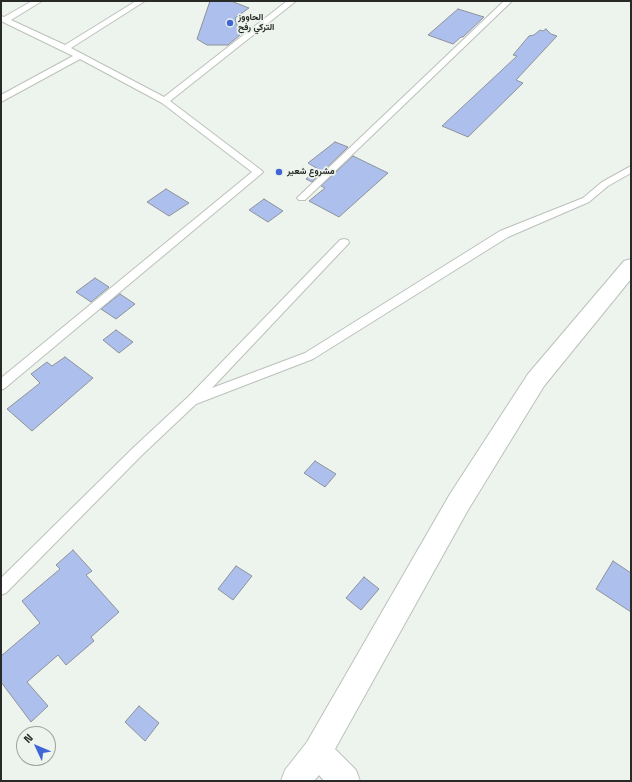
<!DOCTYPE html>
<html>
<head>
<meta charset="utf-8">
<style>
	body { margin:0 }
	#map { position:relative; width:632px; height:782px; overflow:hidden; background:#edf3ed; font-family:"Space Grotesk",sans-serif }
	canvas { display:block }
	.frame { position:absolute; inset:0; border:2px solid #282a28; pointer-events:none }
	.north { position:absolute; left:16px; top:726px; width:40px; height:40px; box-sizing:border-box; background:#edf3ed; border:1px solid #9ea39e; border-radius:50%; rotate:314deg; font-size:11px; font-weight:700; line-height:16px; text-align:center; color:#282a28 }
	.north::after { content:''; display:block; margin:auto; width:14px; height:18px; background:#4065d7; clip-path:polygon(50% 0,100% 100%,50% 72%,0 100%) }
</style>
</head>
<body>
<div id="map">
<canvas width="632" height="782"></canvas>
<div class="frame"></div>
<div class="north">N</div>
</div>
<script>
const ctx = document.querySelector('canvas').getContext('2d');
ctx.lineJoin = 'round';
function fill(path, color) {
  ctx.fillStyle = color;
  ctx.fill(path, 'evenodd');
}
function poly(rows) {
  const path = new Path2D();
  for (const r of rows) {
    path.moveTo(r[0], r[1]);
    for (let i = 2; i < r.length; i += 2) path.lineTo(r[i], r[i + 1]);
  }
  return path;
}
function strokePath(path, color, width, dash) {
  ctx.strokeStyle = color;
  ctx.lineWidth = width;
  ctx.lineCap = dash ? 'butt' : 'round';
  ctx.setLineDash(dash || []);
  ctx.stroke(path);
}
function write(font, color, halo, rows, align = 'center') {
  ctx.font = font + ' "Space Grotesk",Vazirmatn,sans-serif';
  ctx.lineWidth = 3.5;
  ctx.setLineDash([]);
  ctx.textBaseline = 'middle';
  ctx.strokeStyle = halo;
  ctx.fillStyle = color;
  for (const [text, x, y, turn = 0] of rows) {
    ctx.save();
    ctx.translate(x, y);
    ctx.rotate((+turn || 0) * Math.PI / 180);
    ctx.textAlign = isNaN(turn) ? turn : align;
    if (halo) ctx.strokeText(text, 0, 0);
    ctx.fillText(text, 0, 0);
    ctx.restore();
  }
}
const building = poly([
	[210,1,231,1,249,8,235,18,240,35,228,45,207,45,197,39,210,1],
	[458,9,484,17,463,37,461,37,453,44,428,35,458,9],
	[546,29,551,34,557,36,516,80,523,83,468,137,442,126,517,56,513,55,529,36,534,35,540,30,543,31,546,29],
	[335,142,348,147,312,182,306,179,318,169,308,163,335,142],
	[353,156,388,173,339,217,309,201,325,188,321,186,353,156],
	[166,189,189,203,169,216,147,202,166,189],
	[264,199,283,211,268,222,249,210,264,199],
	[95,278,109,287,91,302,76,292,95,278],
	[120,294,135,304,116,319,101,309,120,294],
	[116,330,133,342,119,353,103,340,116,330],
	[65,357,93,378,32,431,7,409,40,383,31,374,47,362,52,366,65,357],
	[315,461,336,474,325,487,304,473,315,461],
	[73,550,92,571,86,575,119,612,91,637,94,641,66,665,58,655,27,682,48,706,31,722,1,682,1,656,40,623,22,601,60,569,56,565,73,550],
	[613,561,631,573,631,612,596,589,613,561],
	[236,566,252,576,233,600,218,589,236,566],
	[364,577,379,589,361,610,346,598,364,577],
	[139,706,159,723,145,741,125,722,139,706]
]);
const lane = poly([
	[32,1,42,1,11,20,65,45,136,1,145,1,71,48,164,97,287,1,296,1,170,101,261,170,263,172,261,174,5,388,1,390,1,378,252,172,162,103,80,59,1,102,1,95,73,56,1,21,1,16,4,17,32,1],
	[504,1,512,1,305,200,299,200,297,198,299,196,504,1],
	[631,166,631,173,608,186,589,202,508,237,313,359,196,404,142,455,6,593,1,595,1,578,134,447,189,396,340,240,344,239,348,240,349,243,212,388,305,353,500,231,583,198,602,182,631,166]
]);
const street = poly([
	[631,259,631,279,544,386,468,510,335,749,356,770,360,781,324,781,319,775,314,781,281,781,285,770,307,742,450,494,528,374,624,261,631,259]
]);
const markers = [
	[230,23,4,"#4065d7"],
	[279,172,4,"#4065d7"]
];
const farPoinames = [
	["الحاووز",238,18],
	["التركي رفح",238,28],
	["مشروع شعير",287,172]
];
fill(building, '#adc0ed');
strokePath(building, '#8e9198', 1);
strokePath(lane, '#bbc1bb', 2);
strokePath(street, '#bbc1bb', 2);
fill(lane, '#fff');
fill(street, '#fff');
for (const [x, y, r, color] of markers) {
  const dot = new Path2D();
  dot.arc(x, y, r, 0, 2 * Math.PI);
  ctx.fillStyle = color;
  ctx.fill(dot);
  strokePath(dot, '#edf3ed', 1.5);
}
write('bold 9px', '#282a28', '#edf3ed', farPoinames, 'left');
</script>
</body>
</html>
